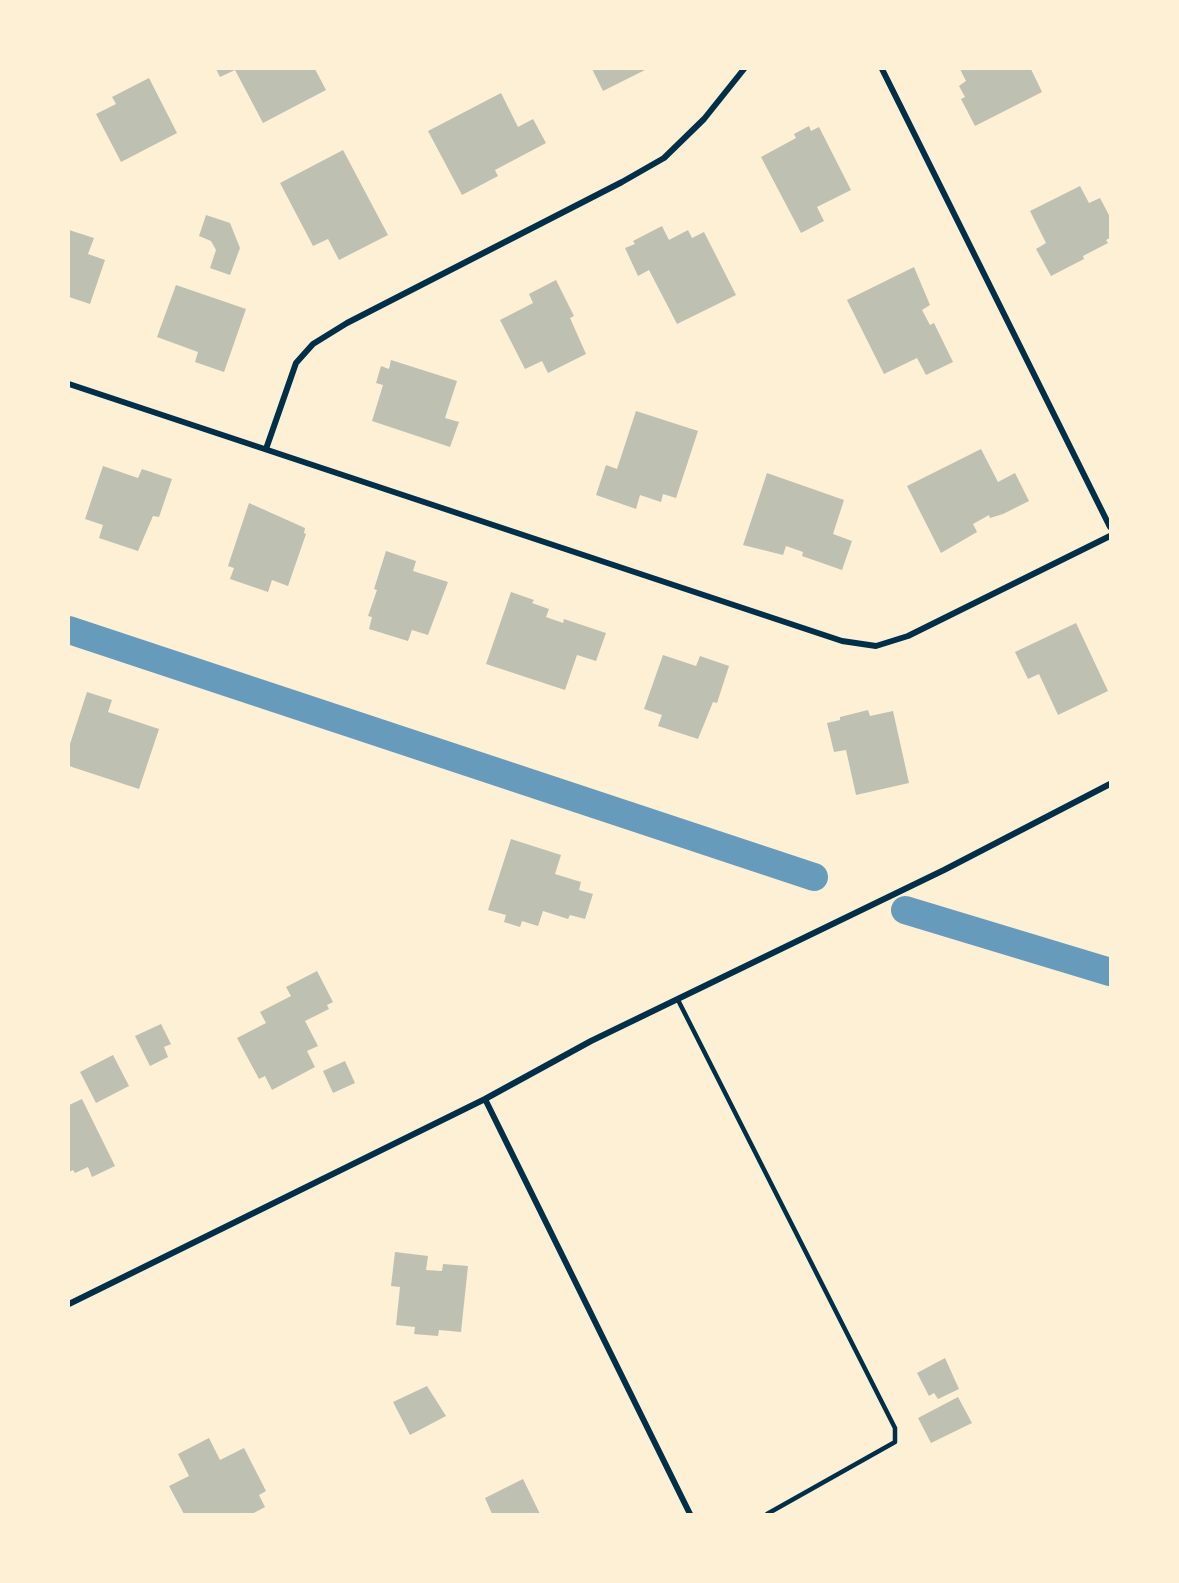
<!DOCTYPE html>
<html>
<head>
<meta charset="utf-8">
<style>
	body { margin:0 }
	#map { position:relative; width:1179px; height:1583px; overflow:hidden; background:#fdf0d5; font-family:"IBM Plex Serif",serif }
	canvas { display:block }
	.frame { position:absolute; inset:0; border:70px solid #fdf0d5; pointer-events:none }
</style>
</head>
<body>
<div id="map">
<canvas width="1179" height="1583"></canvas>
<div class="frame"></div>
</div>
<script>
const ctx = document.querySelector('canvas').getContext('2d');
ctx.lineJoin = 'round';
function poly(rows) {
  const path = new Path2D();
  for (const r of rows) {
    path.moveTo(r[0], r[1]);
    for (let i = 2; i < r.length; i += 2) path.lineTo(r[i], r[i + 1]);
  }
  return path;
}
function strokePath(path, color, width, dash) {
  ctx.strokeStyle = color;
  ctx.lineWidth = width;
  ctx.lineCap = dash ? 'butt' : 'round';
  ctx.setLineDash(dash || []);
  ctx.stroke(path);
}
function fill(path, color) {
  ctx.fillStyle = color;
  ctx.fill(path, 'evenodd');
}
const canal = poly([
	[69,630,814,877],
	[905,910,1110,972]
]);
const building = poly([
	[216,69,315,69,326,90,263,123,235,70,220,77],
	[592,69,647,69,603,91],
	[960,69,1031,69,1042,92,975,126,961,99,965,97,959,86,966,81],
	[149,78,177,133,121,162,96,114,116,104,112,97],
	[501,93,518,127,533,119,546,143,495,170,498,176,462,195,428,131],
	[809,126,811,131,819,127,851,190,817,207,824,221,801,233,761,157,796,138,794,134],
	[343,150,388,235,339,260,328,239,313,246,280,183],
	[1080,186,1089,203,1100,198,1110,217,1110,238,1106,240,1108,243,1083,256,1084,259,1051,276,1036,249,1046,243,1030,211],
	[206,215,230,223,240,248,230,275,210,268,216,250,211,241,199,236],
	[662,226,669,240,688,230,692,238,704,232,736,295,677,324,649,270,638,276,625,248,635,244,633,241],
	[69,230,94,238,88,254,105,260,90,304,69,297],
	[914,267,930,305,922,310,930,325,934,323,953,362,926,375,917,358,884,374,847,300],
	[556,280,574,316,570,318,586,354,548,373,542,361,525,369,500,320,533,303,529,294],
	[176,285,246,309,224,372,195,362,198,352,157,337],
	[391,360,457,381,445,418,459,422,450,447,372,421,383,385,376,383,381,366,389,369],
	[636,411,698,431,676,498,663,494,661,502,640,495,636,509,596,495,606,465,617,469],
	[981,449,998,482,1015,473,1029,501,1003,514,990,518,989,515,973,524,977,532,941,553,907,486],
	[103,466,138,478,142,469,172,479,159,517,153,516,138,551,99,538,103,525,85,519],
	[767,473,844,500,833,534,852,541,842,570,802,556,803,552,786,546,783,555,743,545],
	[249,503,305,528,304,533,306,534,288,586,272,580,268,592,230,579,234,568,228,566],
	[386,551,416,561,413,571,448,582,428,635,412,630,408,641,369,629,372,617,368,616,377,590,374,589],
	[511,592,534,600,532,603,549,609,546,617,563,623,564,619,606,633,596,661,577,655,565,690,486,664],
	[1076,623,1108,691,1058,715,1039,674,1028,679,1015,652],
	[663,655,696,666,700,656,729,666,717,703,713,702,698,739,658,726,662,715,644,709],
	[87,692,112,700,108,712,159,729,139,789,69,766,69,747],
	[868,710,870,716,893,711,909,783,856,795,846,750,834,752,827,723,840,720,840,717],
	[511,839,561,855,555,874,581,882,579,890,593,894,585,919,570,915,568,919,543,911,538,926,522,921,520,927,504,922,506,915,488,910],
	[317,971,333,1002,327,1005,329,1009,305,1021,318,1046,307,1051,315,1067,272,1090,265,1076,259,1079,237,1038,266,1023,260,1012,291,996,286,987],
	[161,1024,171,1044,164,1047,168,1057,150,1066,135,1036],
	[113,1055,129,1086,96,1103,80,1072],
	[345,1061,355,1083,333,1093,323,1071],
	[82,1099,115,1166,92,1177,88,1167,75,1173,73,1170,69,1172,69,1105],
	[395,1252,428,1256,426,1270,442,1271,443,1264,468,1266,461,1332,439,1330,438,1336,414,1334,415,1327,396,1325,400,1287,391,1286],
	[945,1358,959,1389,938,1399,934,1393,929,1396,917,1373],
	[427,1386,446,1416,410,1435,393,1402],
	[958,1397,972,1423,931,1443,918,1418],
	[209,1438,220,1460,244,1448,266,1491,259,1495,265,1507,252,1514,184,1514,169,1486,189,1476,178,1454],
	[523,1479,540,1514,492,1514,485,1498]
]);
const service = poly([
	[678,1000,895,1428,895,1442,767,1514]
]);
const minor = poly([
	[882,69,1110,527],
	[69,384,842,641,876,646,908,636,1110,536],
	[266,449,296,363,313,344,347,323,622,182,664,158,704,119,744,69],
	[485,1099,690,1514],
	[69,1304,485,1099,591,1041,944,870,1110,784]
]);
strokePath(canal, '#669bbc', 28);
fill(building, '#bec0b2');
strokePath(service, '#003049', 4.5);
strokePath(minor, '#003049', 6);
</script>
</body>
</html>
